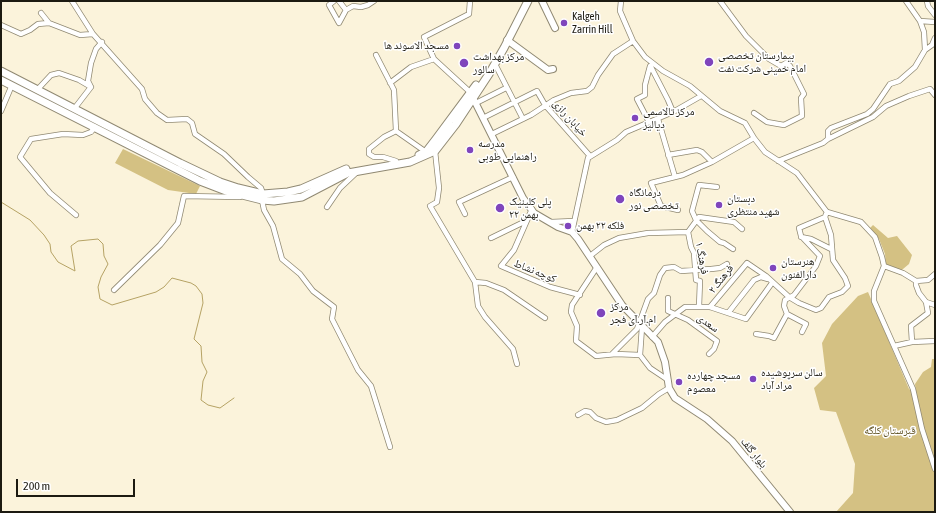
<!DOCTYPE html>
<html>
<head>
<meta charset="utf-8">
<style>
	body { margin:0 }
	#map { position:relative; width:936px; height:513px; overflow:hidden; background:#fbf3db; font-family:"Asap Condensed",sans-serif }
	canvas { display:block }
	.frame { position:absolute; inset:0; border:2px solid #1c1a11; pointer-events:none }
	.scale { position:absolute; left:16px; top:479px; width:119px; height:18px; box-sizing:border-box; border:2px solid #1c1a11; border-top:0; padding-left:5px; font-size:12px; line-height:14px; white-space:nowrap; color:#1c1a11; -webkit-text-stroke:3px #fff; paint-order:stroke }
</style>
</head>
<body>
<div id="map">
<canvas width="936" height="513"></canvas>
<div class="frame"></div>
<div class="scale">200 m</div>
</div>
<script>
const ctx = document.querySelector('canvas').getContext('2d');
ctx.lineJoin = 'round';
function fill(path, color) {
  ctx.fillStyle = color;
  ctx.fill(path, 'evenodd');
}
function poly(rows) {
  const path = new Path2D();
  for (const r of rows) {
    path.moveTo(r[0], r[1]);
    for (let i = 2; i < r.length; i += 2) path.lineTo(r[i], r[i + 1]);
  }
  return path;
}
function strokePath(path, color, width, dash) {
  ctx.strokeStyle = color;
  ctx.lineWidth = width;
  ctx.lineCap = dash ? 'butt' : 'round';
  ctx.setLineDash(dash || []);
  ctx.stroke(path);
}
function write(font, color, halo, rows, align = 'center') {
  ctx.font = font + ' "Asap Condensed","Noto Naskh Arabic",sans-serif';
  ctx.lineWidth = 3;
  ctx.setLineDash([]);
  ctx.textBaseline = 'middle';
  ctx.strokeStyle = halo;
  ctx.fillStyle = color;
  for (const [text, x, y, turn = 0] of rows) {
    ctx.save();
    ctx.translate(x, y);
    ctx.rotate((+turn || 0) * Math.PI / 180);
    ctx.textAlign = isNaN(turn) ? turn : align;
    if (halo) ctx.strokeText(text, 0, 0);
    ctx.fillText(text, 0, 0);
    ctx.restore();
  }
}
const green = poly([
	[123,149,200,186,196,194,168,190,115,163],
	[873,225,888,238,897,236,912,255,909,264,903,269,900,271,886,266,885,254,879,239,870,228],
	[868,292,909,389,914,392,916,392,915,384,923,372,931,367,932,359,935,359,935,512,836,512,853,493,855,464,836,412,820,410,814,388,826,376,822,343,832,324,858,296]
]);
const stream = poly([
	[1,202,30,220,44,235,50,244,51,252,58,262,75,271,71,246,78,241,98,239,103,244,104,256,108,264,101,277,98,287,100,299,112,305,156,292,164,287,172,278,191,283,196,286,202,294,203,303,194,339,201,346,202,362,207,372,203,381,201,400,208,405,220,408,234,398]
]);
const street = poly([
	[72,1,93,34],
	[334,1,329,5,339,23,346,10],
	[339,1,346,10,353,6,361,7,368,5,374,1],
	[470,1,469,14,424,37,434,59,471,93],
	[621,1,620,11,623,18,633,41,645,57,663,71,690,86,720,111,745,123,754,138,765,152,797,173,827,212,861,222,875,237,882,257,884,266,874,291,874,301,913,389,922,429,935,469],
	[720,1,746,36,769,59,781,66,786,63,790,66,804,94,801,98,802,116,784,125,767,122,754,113],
	[906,1,920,21,935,22],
	[927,1,928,6,935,15],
	[41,13,49,23],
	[920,21,924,32,925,50,932,45,935,38],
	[1,25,21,34,30,30,38,24,49,23,80,35,93,34,142,89,145,99,157,113,167,120,187,119,192,123,195,134,224,154,248,177,261,188,263,194],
	[376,55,394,90,396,131,426,152],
	[495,64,523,119],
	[651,67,668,100,673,112],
	[390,83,411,67,434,59],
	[91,87,88,81,91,63,96,49,102,42],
	[37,90,51,75,59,73,79,80,91,87],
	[476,103,506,88],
	[74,109,91,87],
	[1,111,12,85],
	[483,118,537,91,545,105,590,156],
	[658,119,675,177],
	[649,122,637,99,645,95,645,85,650,66],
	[396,131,384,137,369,149,369,154,374,157,383,157,396,161],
	[492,134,531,115,554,100,571,93,587,91,592,87,598,75,613,54,633,41],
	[828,139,873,117,886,106,909,96,930,89,935,95],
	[435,151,439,188,437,202,430,206,475,282,478,306,485,317,513,349,517,364],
	[668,155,697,150,702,152,712,162],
	[778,161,823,143,828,139,828,131,831,128,867,114,873,109,890,84,899,81,915,67,925,50],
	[717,187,699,185,692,211,696,220,707,231,720,242,724,243,733,249],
	[262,200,264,210,273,226,282,259,300,274,313,291,334,307,332,319,358,370,371,386,390,447],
	[327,207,340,188,358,171],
	[532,209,514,250,501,266,550,287,580,295],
	[678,210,661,206,651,183,683,175,712,162,754,138],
	[465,214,459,202,513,177],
	[76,215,50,193,20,157,31,139,63,134,83,135,91,132,95,127],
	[551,222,574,221],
	[572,232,588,158,617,140,626,132,673,112,701,96],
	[688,232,691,247,694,253,696,280,700,281,699,307],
	[801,237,811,239,831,249],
	[491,238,526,221],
	[590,256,604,245,619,238,648,233,688,232,699,217,734,222,742,229],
	[884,266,903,273,916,281,928,280,935,274],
	[597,267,572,305,571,312,577,326,576,341,596,356,616,354,640,355],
	[916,281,916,285,919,293,926,302,935,305],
	[475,282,486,283,504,290,545,318],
	[114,290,160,245,178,223,184,196,240,197],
	[668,298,668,311,688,320,717,341,714,349,709,354],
	[710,307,747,263,766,276,789,297,799,303,816,310,821,308,829,297,842,292,848,286,845,278,833,260,831,235,825,217],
	[728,313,754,280,761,277,768,279],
	[642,327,640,355,650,368,668,380],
	[802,332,806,324,787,314,784,306,785,300,794,295,816,266,820,256,801,236,799,228,825,217,826,214],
	[756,334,769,336,774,338,787,314],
	[652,337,665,322,685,307,710,307,746,319,772,283],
	[912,342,911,326,928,313,926,302],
	[894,346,912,342,935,341],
	[612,354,637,329,648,299,654,293,660,275,665,268,674,267,681,271,711,269,720,268,727,264],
	[578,415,585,411,590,412,596,418,606,422,617,420,642,408,659,394,669,388]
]);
const secondary = poly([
	[542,1,555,28],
	[507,40,548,70,553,69],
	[471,94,523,198,534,213,558,227,572,232,578,239,622,305,658,342,665,362,669,388,675,398,707,419,732,441,790,512]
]);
const primary = poly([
	[1,71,180,163,220,182,238,188,263,194,288,192,301,189,346,169],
	[1,80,200,181,226,191,262,200,274,201,302,197,348,173,410,162,435,151,456,124,489,74,504,48,528,1],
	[419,155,426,152,436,139,476,85]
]);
const markers = [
	[564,23,4,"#7f45bc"],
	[457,46,4,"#7f45bc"],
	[709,62,5,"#7f45bc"],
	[464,63,5,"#7f45bc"],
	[635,118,4,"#7f45bc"],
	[470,150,4,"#7f45bc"],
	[620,199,5,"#7f45bc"],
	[719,205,4,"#7f45bc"],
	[500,208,5,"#7f45bc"],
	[568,226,4,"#7f45bc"],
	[773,268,4,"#7f45bc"],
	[601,313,5,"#7f45bc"],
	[753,379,4,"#7f45bc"],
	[679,382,4,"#7f45bc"]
];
const poiNames = [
	["Kalgeh",572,17],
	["Zarrin Hill",572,30],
	["مسجد الاسوند ها",449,46,"right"],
	["بیمارستان تخصصی",718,56],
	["امام خمینی شرکت نفت",718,69],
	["مرکز بهداشت",473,57],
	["سالور",473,70],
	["مرکز تالاسمی",643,112],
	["دیالیز",643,125],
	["مدرسه",478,144],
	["راهنمایی طوبی",478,157],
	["درمانگاه",629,193],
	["تخصصی نور",629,206],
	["دبستان",727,199],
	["شهید منتظری",727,212],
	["پلی کلینیک",509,202],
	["۲۲ بهمن",509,215],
	["فلکه ۲۲ بهمن",576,226],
	["هنرستان",781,262],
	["دارالفنون",781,275],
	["مرکز",610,307],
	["ام.آر.آی فجر",610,320],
	["سالن سرپوشیده",761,373],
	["مراد آباد",761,386],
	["مسجد چهارده",687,376],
	["معصوم",687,389]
];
const streetNames = [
	["خیابان رازی",570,118,48],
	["فرهنگ ۱",702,258,80],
	["کوچه نشاط",535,271,22],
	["فرهنگ ۲",721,279,-52],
	["سعدی",708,323,35],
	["بلوار گلف",754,453,51]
];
const parkNames = [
	["قبرستان کلگه",890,431]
];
fill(green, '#d4c183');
strokePath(stream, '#b5a264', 1);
strokePath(street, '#908973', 6);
strokePath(secondary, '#908973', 8);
strokePath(primary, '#908973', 9);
strokePath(street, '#fff', 4.5);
strokePath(secondary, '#fff', 6);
strokePath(primary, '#fff', 7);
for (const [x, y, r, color] of markers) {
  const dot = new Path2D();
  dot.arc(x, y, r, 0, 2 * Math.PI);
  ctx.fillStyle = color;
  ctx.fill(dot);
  strokePath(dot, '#fff', 1.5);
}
write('11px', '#1c1a11', '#fff', poiNames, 'left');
write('11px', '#1c1a11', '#fff', streetNames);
write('11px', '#5f5121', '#fff', parkNames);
</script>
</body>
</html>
